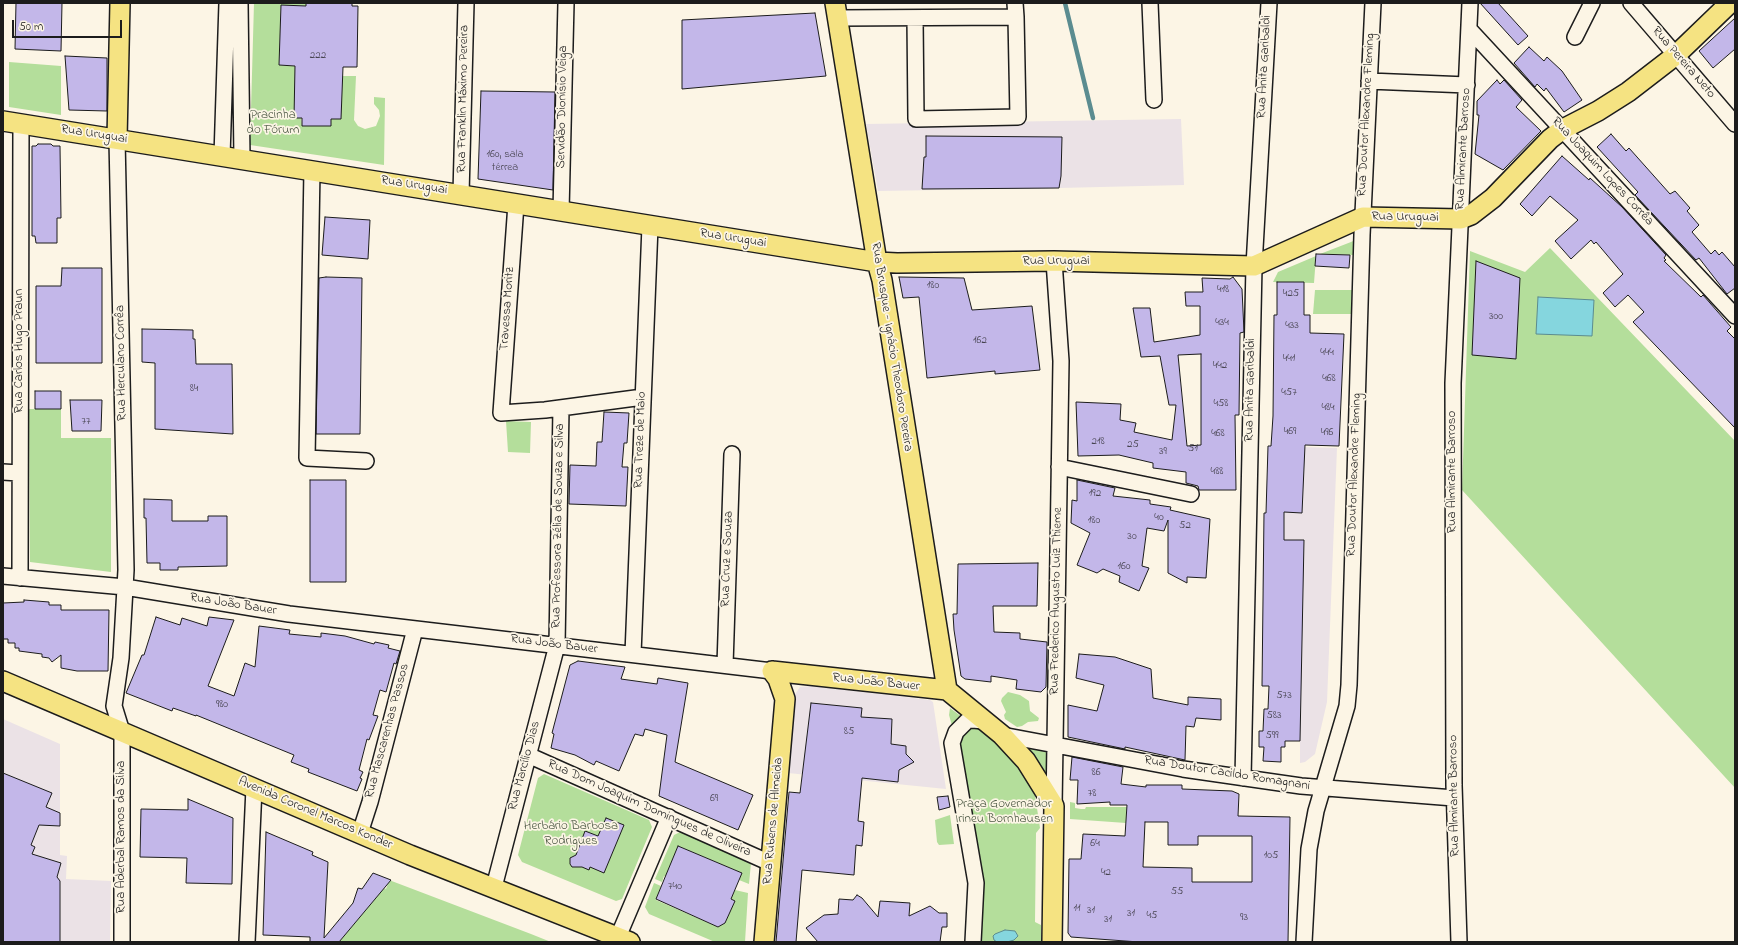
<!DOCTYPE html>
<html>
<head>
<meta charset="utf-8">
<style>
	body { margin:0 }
	#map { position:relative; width:1738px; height:945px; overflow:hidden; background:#fcf5e5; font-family:"Indie Flower",sans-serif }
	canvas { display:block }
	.frame { position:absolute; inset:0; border:4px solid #1c1c1c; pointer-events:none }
	.scale { position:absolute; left:12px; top:20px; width:110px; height:18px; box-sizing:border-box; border:2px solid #1c1c1c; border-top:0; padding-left:5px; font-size:12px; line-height:14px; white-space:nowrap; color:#1c1c1c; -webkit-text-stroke:3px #fcf5e5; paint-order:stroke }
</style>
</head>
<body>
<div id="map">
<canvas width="1738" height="945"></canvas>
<div class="frame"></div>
<div class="scale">50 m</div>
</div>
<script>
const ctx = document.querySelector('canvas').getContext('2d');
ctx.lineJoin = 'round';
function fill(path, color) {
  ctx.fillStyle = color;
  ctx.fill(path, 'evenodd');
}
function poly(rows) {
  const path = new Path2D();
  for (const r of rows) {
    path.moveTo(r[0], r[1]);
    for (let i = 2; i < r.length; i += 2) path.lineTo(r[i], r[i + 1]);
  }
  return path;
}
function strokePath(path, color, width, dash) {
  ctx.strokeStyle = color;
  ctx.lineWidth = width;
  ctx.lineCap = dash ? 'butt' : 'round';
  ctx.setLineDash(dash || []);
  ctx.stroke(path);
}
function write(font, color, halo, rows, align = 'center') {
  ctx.font = font + ' "Indie Flower",sans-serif';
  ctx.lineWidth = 3.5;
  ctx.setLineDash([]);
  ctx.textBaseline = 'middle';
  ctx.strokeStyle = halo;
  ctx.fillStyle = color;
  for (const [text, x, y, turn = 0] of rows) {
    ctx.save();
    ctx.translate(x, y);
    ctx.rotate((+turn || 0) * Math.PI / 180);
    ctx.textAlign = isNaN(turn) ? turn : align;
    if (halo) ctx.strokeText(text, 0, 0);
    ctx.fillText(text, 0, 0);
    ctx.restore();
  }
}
const built = poly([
	[1181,119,1184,185,1059,188,878,191,866,124],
	[1268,446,1337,448,1327,702,1315,754,1305,762,1300,763,1300,731,1264,590,1262,590,1264,513,1268,513],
	[812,686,930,700,933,702,946,789,788,773,794,696,800,687],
	[3,719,60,744,60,855,67,856,66,879,111,881,110,942,3,942]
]);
const green = poly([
	[254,3,306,3,306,6,281,6,279,65,295,66,302,126,331,126,331,119,342,76,356,76,354,120,358,126,365,129,376,126,380,116,379,110,374,104,374,97,385,98,384,165,250,145],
	[9,62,61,66,61,115,9,107],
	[1353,241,1353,255,1320,254,1351,242],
	[1550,248,1735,441,1735,788,1462,490,1470,251,1525,272],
	[1316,256,1314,283,1273,282,1278,272],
	[1315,290,1352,290,1351,314,1313,314],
	[29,409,61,409,61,438,111,438,111,572,30,562],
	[506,421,531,422,530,453,508,452],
	[1008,692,1020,695,1029,701,1030,711,1039,718,1038,721,1028,722,1022,726,1017,727,1005,719,1004,715,1006,712,1001,701,1002,698],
	[950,708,1007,751,1027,778,1035,795,1040,828,1036,833,1035,922,1041,925,1041,942,978,942,958,747,949,715],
	[1030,748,1048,751,1048,779,1029,751],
	[544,774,649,820,652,827,622,899,616,901,522,862,518,855,538,778],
	[1070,802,1075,803,1075,808,1081,809,1085,809,1086,807,1127,807,1126,823,1070,819],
	[950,815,954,844,939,845,937,842,935,820],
	[680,832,751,863,749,884,739,880,742,873,678,846,666,877,664,876,662,882,655,879,674,835],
	[389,880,531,934,551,942,339,942,384,888,386,889],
	[654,883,661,886,656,900,718,927,725,923,735,901,731,899,735,890,748,893,745,942,715,942,649,914,645,907]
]);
const water = poly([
	[1538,297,1594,300,1592,336,1536,334,1538,297],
	[1005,930,1015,931,1018,936,1014,940,1007,942,997,942,994,940,993,936,995,934,1005,930]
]);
const stream = poly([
	[1065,3,1093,118]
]);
const building = poly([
	[16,3,62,3,61,51,15,49,16,3],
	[306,3,352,3,352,6,358,6,357,67,343,67,341,119,331,119,331,126,302,126,302,118,294,118,295,66,279,65,281,5,306,6,306,3],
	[1480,3,1498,3,1528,36,1518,45,1480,3],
	[815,13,826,76,682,89,682,20,815,13],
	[1735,18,1735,49,1713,68,1699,51,1735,18],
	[1529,47,1544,61,1547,57,1562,71,1582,100,1564,112,1546,88,1544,91,1537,84,1535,87,1514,63,1529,47],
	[65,56,107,58,107,111,69,110,65,56],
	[1497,80,1500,84,1504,80,1522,100,1516,107,1541,131,1503,170,1475,154,1479,115,1477,115,1477,101,1497,80],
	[481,91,555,92,553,190,478,179,481,91],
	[1611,134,1626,151,1629,148,1670,194,1675,191,1690,208,1687,211,1699,225,1692,232,1711,254,1715,250,1719,255,1722,252,1735,267,1735,288,1727,294,1699,258,1696,260,1635,195,1638,192,1597,147,1611,134],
	[926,136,1062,137,1061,176,1059,188,922,189,924,157,926,157,926,136],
	[38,144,51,144,53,146,60,146,61,218,57,218,57,243,36,243,35,236,32,236,32,146,36,146,38,144],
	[1562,156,1589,180,1590,178,1622,207,1666,255,1664,258,1666,260,1664,261,1701,297,1703,295,1731,327,1727,331,1735,339,1735,428,1633,322,1644,312,1628,295,1615,307,1603,293,1623,274,1596,242,1594,244,1591,240,1571,259,1555,241,1578,220,1550,196,1532,216,1520,204,1562,156],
	[325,217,370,220,368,259,322,255,325,217],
	[1316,254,1350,255,1349,268,1315,266,1316,254],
	[1476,261,1520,278,1516,359,1472,355,1476,261],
	[62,268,102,268,102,363,36,363,36,286,61,286,62,268],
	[326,277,362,278,360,434,316,434,319,278,326,277],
	[899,277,964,278,972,310,1032,306,1040,370,995,374,995,371,927,378,919,297,903,298,899,277],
	[1233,277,1242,289,1244,332,1240,333,1239,415,1235,415,1236,490,1199,490,1198,486,1186,483,1186,472,1153,468,1153,463,1119,455,1078,456,1076,402,1121,404,1120,420,1136,423,1134,432,1172,440,1176,405,1169,405,1160,356,1141,357,1133,308,1150,308,1154,342,1200,335,1200,306,1186,306,1185,292,1203,292,1202,278,1230,279,1233,277],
	[1201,354,1201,445,1187,446,1178,355,1201,354],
	[1277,282,1304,282,1304,315,1310,315,1310,333,1344,334,1339,446,1305,445,1302,513,1284,512,1284,540,1304,540,1300,741,1285,741,1285,747,1281,747,1281,762,1263,761,1264,747,1259,747,1259,731,1263,731,1264,709,1268,709,1269,686,1262,686,1264,513,1266,513,1268,446,1271,446,1273,416,1274,315,1277,315,1277,282],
	[142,329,193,330,193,339,195,339,196,364,232,364,233,434,155,429,155,363,142,362,142,329],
	[35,391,61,391,61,409,35,409,35,391],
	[70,400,102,400,101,431,72,431,70,400],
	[604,412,629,413,627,443,624,443,622,467,628,467,626,506,569,504,570,465,596,466,597,442,602,442,604,412],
	[310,480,346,480,346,582,310,582,310,480],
	[1077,480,1115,488,1113,496,1150,500,1150,504,1171,507,1170,510,1210,519,1206,578,1187,577,1187,583,1168,573,1168,520,1164,531,1147,528,1142,566,1149,568,1139,591,1119,582,1120,576,1103,569,1097,573,1077,565,1090,533,1071,523,1072,500,1077,501,1077,480],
	[144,499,172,500,172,521,208,521,208,516,227,516,227,566,178,567,178,570,160,570,160,563,147,563,146,518,144,518,144,499],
	[1038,563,1037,606,993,606,994,632,1020,633,1020,639,1047,642,1046,687,1041,692,1016,689,1017,680,991,676,991,682,965,679,961,676,954,630,953,614,957,614,958,564,1038,563],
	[24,600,49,602,49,605,61,605,61,610,109,610,108,671,77,671,61,668,61,655,52,662,49,658,42,657,42,654,19,651,19,648,15,648,15,643,8,643,8,639,3,639,3,603,24,602,24,600],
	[156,617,180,625,182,618,207,626,209,617,234,620,208,686,234,696,245,663,255,667,259,626,290,630,289,634,321,637,321,633,345,636,374,644,375,642,389,645,388,648,400,651,396,664,394,663,386,692,380,690,373,715,378,716,369,740,367,739,359,770,363,772,360,778,362,779,357,791,308,772,309,769,291,762,294,755,196,715,196,716,173,708,172,711,126,693,142,655,144,655,156,617],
	[1079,654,1115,657,1151,669,1153,698,1188,705,1188,697,1221,699,1221,720,1196,718,1194,727,1186,726,1185,760,1125,747,1125,749,1068,737,1068,705,1097,711,1104,685,1076,678,1079,654],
	[578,661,625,667,621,679,657,684,658,678,688,683,675,762,753,795,738,830,659,796,667,735,645,729,643,736,635,734,619,771,596,761,594,765,575,755,551,748,554,734,552,733,570,665,578,661],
	[811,703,862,708,861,717,892,719,891,744,906,746,906,754,914,762,899,770,898,782,862,778,858,821,864,822,862,846,856,845,854,875,802,870,796,942,776,942,789,792,800,793,811,703],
	[1072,757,1123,767,1121,784,1146,787,1146,785,1182,785,1182,789,1232,791,1239,794,1238,816,1290,817,1288,942,1139,942,1071,937,1068,933,1069,859,1081,859,1083,834,1125,836,1127,805,1110,805,1110,802,1077,804,1078,780,1070,780,1072,757],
	[1145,822,1168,822,1168,845,1198,845,1198,836,1252,836,1252,882,1192,882,1192,868,1143,867,1145,822],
	[3,773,52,793,46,807,60,813,60,826,39,825,31,845,35,847,32,854,61,863,57,877,60,881,60,942,3,942,3,773],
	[948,796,950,807,939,810,937,797,948,796],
	[188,799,233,818,232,884,186,883,187,858,140,857,141,809,188,810,188,799],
	[606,818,624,825,604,873,590,867,589,870,582,867,572,867,570,864,570,858,576,855,585,831,598,836,606,818],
	[266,832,313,852,312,855,328,862,324,938,353,903,358,888,362,889,373,873,391,880,339,942,310,942,310,937,263,935,266,832],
	[678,846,742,873,731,899,735,901,725,923,718,927,656,899,678,846],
	[857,895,862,898,878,917,880,901,910,903,909,916,930,906,939,913,947,913,947,927,942,927,940,942,818,942,806,928,824,915,838,914,839,899,853,900,857,895]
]);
const minor = poly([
	[240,3,242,159],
	[1150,3,1154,100],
	[1631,3,1735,124],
	[838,18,1016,17,1015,3],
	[915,18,916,119,1018,117,1016,17],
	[1469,29,1735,316],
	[1575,37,1592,3],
	[1369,81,1467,85],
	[117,139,126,570,121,658,114,706,122,732,122,942],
	[222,156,227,3],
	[312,170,307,458,366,461],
	[461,194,466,3],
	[516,204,501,413,545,410,643,397],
	[561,211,566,3],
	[1059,467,1191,494],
	[3,472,19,473],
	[3,576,125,587,289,614,772,671],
	[20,578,21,123],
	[633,654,650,226],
	[725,665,732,454],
	[1002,735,1183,769,1301,786,1454,798],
	[528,755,770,863],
	[1243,778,1254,266,1269,3],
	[1054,806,1061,361,1054,261],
	[360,833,370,802,415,629],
	[494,887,557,645,561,408],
	[618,937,669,817],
	[247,942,254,788],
	[973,942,976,883,952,743,956,732,967,721,972,720,984,721],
	[1304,942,1309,849,1316,811,1347,706,1349,685,1362,235,1373,3],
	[1459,942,1454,785,1453,383,1470,3]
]);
const major = poly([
	[835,3,877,262,882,280,947,690],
	[3,121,877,262,897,263,1054,261,1254,266,1363,217,1461,219,1471,215,1493,198,1550,139,1563,129,1598,111,1628,92,1676,55,1730,3],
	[117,139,120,3],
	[772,671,947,690,1002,735,1026,761,1054,806,1052,942],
	[3,681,410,855,630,942],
	[764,942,785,699,778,679,772,671]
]);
const numberNames = [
	["222",318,56],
	["160, sala",505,155],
	["térrea",505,168],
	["180",933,286],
	["418",1223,290],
	["425",1291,294],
	["300",1496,317],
	["434",1222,323],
	["433",1292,326],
	["162",980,341],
	["444",1327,353],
	["441",1289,359],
	["442",1220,366],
	["468",1329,379],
	["84",194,389],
	["457",1289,393],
	["458",1221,404],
	["484",1328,408],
	["77",86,422],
	["469",1290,432],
	["496",1327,433],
	["468",1218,434],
	["218",1098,442],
	["25",1133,445],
	["51",1193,449],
	["39",1163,452],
	["488",1217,472],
	["192",1095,494],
	["40",1159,518],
	["180",1094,521],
	["52",1185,526],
	["30",1132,537],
	["160",1124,567],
	["573",1284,696],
	["980",222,705],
	["583",1274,716],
	["85",849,732],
	["599",1272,736],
	["86",1096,773],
	["78",1092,794],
	["69",714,799],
	["64",1095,844],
	["105",1271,856],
	["42",1106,873],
	["740",675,887],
	["55",1177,892],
	["11",1077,909],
	["31",1091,911],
	["31",1131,914],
	["45",1152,916],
	["93",1244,918],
	["31",1108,920]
];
const streetNames = [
	["Rua Pereira Neto",1683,63,49],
	["Rua Anita Garibaldi",1265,67,-87],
	["Rua Franklin Máximo Pereira",464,99,-89],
	["Servidão Dionísio Veiga",563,107,-89],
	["Rua Doutor Alexandre Fleming",1367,115,-87],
	["Rua Uruguai",94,135,9],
	["Rua Almirante Barroso",1464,149,-87],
	["Rua Joaquim Lopes Corrêa",1602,172,47],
	["Rua Uruguai",414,186,9],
	["Rua Uruguai",1405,218,1],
	["Rua Uruguai",733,239,9],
	["Rua Uruguai",1056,262],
	["Travessa Moritz",508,309,-86],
	["Rua Brusque - Ignácio Theodoro Pereira",891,347,81],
	["Rua Carlos Hugo Praun",20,351,-90],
	["Rua Herculano Corrêa",122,363,-91],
	["Rua Anita Garibaldi",1251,390,-89],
	["Rua Treze de Maio",641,440,-88],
	["Rua Almirante Barroso",1453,472,-90],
	["Rua Doutor Alexandre Fleming",1355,475,-88],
	["Rua Professora Zélia de Souza e Silva",559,526,-89],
	["Rua Cruz e Souza",728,559,-88],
	["Rua Frederico Augusto Luiz Thieme",1057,601,-89],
	["Rua João Bauer",233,605,9],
	["Rua João Bauer",554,645,7],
	["Rua João Bauer",876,683,6],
	["Rua Mascarenhas Passos",388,731,-75],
	["Rua Marcílio Dias",525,766,-75],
	["Rua Doutor Cacildo Romagnani",1227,774,9],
	["Rua Almirante Barroso",1455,796,-91],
	["Rua Dom Joaquim Domingues de Oliveira",649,809,24],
	["Avenida Coronel Marcos Konder",315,814,23],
	["Rua Rubens de Almeida",774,821,-85],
	["Rua Aderbal Ramos da Silva",122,837,-90]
];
const parkNames = [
	["Pracinha",273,116],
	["do Fórum",273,131],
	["Praça Governador",1004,805],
	["Irineu Bornhausen",1004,820],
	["Herbário Barbosa",571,827],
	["Rodrigues",571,842]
];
fill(built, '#ebe2e6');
fill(green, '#b4de9b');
fill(water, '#85d6de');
strokePath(water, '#5b8c90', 1);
strokePath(stream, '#5b8c90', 4.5);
fill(building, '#c3b7e9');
strokePath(building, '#1c1c1c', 1);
strokePath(minor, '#1c1c1c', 18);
strokePath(major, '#1c1c1c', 22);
strokePath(minor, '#fcf5e5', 15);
strokePath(major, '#f5e382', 19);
write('11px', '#46434f', null, numberNames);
write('13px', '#1c1c1c', '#fcf5e5', streetNames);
write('13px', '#4a5642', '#fcf5e5', parkNames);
</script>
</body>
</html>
